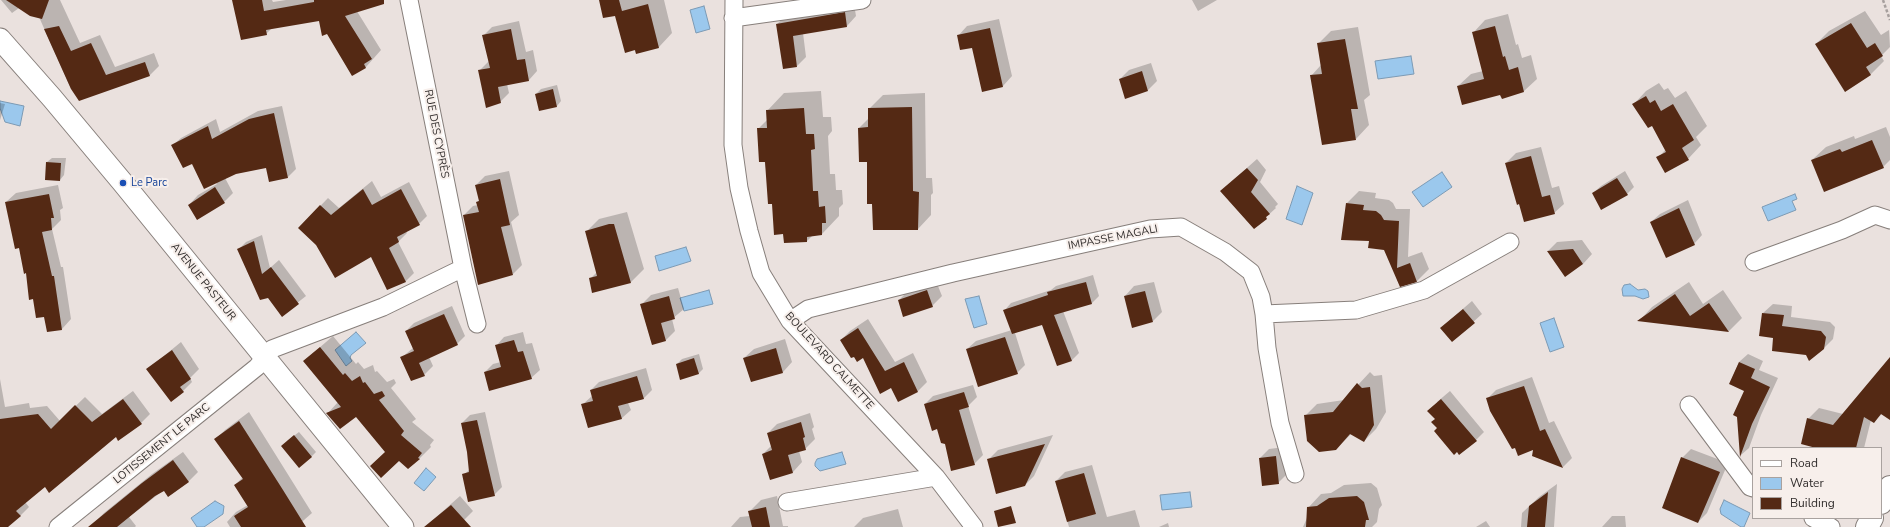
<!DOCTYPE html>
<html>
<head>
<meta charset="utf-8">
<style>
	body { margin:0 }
	#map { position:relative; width:1890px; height:527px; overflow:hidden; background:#eae1de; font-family:"Nunito Sans",sans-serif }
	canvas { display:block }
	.legend { position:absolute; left:1752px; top:447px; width:130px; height:72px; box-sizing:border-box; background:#f7efeb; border:1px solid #a9a29f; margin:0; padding:5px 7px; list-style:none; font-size:12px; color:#332f2e }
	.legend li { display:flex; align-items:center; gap:8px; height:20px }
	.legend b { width:20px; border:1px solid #a9a29f }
</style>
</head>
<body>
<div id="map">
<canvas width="1890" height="527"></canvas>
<ul class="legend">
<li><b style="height:5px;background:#fff"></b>Road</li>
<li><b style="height:11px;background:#9bc8ed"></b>Water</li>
<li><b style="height:11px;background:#542914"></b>Building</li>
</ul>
</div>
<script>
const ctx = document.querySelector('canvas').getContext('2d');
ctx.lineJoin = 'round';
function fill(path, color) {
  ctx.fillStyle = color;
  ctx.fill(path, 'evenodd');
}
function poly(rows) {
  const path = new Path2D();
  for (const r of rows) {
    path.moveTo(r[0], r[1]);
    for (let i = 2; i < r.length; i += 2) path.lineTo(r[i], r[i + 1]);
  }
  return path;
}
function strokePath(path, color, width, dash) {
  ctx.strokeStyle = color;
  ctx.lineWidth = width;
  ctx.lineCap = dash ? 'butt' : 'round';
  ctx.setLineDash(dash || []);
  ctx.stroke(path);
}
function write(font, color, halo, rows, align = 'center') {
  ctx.font = font + ' "Nunito Sans",sans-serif';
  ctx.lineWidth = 4;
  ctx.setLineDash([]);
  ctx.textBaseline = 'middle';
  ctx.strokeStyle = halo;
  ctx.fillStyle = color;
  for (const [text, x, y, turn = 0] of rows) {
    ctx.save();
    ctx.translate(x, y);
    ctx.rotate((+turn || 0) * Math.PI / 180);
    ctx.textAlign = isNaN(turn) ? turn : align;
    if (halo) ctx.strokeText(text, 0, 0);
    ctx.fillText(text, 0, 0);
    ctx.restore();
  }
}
const water = poly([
	[704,6,710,29,696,33,690,10,704,6],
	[1411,56,1414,74,1378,79,1375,61,1411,56],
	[0,101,24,106,20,126,5,122,0,108,0,101],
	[1442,172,1452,187,1423,207,1412,192,1442,172],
	[1297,186,1313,193,1302,225,1286,219,1297,186],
	[1795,194,1797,199,1792,201,1796,210,1768,221,1762,207,1795,194],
	[686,247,691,261,659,271,655,256,686,247],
	[1630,284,1638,290,1645,289,1648,291,1649,297,1643,299,1635,296,1623,296,1622,289,1624,285,1630,284],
	[709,290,713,304,684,311,680,298,709,290],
	[979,296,987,324,974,328,965,299,979,296],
	[1554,318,1564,347,1550,352,1540,323,1554,318],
	[356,332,366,343,351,355,350,358,352,361,346,366,335,350,356,332],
	[842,452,846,464,820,471,815,466,815,463,817,459,842,452],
	[426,468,436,477,424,491,414,483,426,468],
	[1190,492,1192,507,1162,510,1160,495,1190,492],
	[1724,500,1750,513,1744,527,1741,527,1721,514,1720,509,1724,500],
	[215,501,224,506,223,514,204,527,197,527,191,518,215,501]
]);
const shadow = poly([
	[1,0,60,0,80,43,100,35,115,67,154,53,159,66,150,75,71,89,39,17,19,8,12,13],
	[233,0,272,0,273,2,286,0,350,0,381,50,366,67,352,75,320,20,272,28,266,34],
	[600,0,664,0,672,33,659,47,636,53,616,15],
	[1192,0,1217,0,1198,11],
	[854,4,856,16,847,26,803,33,806,57,797,66,777,24,787,15],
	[1865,11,1881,35,1889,30,1890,47,1881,56,1884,61,1871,74,1846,90,1816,44,1829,31],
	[1508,14,1516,45,1518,44,1522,58,1531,55,1537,79,1524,91,1501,94,1458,86,1471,74,1483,71,1473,33,1485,20],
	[999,19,1012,76,1003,86,983,91,973,47,958,36,967,26],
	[519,21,526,52,533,50,537,71,529,80,507,84,509,93,500,102,480,70,489,61,483,36,492,27],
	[1358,27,1370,95,1364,100,1369,125,1356,139,1311,76,1321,65,1318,44,1331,31],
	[1151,63,1157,81,1148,90,1120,79,1129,70],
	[1659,83,1664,90,1668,88,1675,98,1686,91,1707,126,1696,137,1701,145,1688,159,1658,158,1666,149,1653,124,1633,105,1646,91],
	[557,85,561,101,557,106,540,110,536,94,541,89],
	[821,91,823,117,831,117,832,131,828,136,830,174,835,174,836,190,842,190,843,204,839,208,839,216,822,234,813,235,807,241,784,233,773,203,758,129,768,119,767,111,784,93],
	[925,93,926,178,932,178,933,193,931,195,931,215,918,229,873,203,868,161,859,128,869,118,869,109,883,95],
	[0,103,5,104,0,120],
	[282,106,296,169,288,177,267,167,236,173,225,178,233,193,224,202,189,205,198,195,217,184,173,145,181,138,216,119,220,132,258,111],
	[1886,127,1890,137,1890,160,1883,167,1812,160,1826,147,1854,136,1855,139],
	[1541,147,1552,188,1559,186,1564,204,1554,213,1506,163,1516,153],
	[52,158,66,158,64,175,60,180,47,162],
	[1257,159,1266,170,1260,182,1278,204,1275,207,1276,208,1254,228,1231,182],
	[509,171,519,215,511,222,522,265,513,274,464,215,473,206,478,205,478,202,479,200,476,185,485,176],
	[1625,171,1634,187,1627,194,1593,193,1601,186],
	[372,181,381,197,409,182,427,216,419,224,406,231,407,233,398,242,414,273,406,281,387,289,372,255,317,245,299,228,328,198,339,208],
	[58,185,63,208,60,210,61,220,52,229,61,267,63,267,71,319,62,329,48,331,45,315,34,298,6,202,16,193],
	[1359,191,1376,193,1375,198,1389,200,1393,203,1396,209,1410,209,1408,257,1422,252,1429,269,1417,281,1400,286,1385,249,1370,240,1347,203],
	[1688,200,1702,235,1694,244,1651,222,1660,214],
	[627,212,644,269,631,282,593,292,590,279,597,272,586,232,599,219],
	[262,235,270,268,279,260,306,296,282,315,239,249,246,242],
	[1582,240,1592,254,1583,264,1548,251,1557,242],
	[1093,275,1099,296,1092,303,1063,311,1079,353,1072,360,1058,365,1042,323,1015,333,1025,365,1017,373,967,349,976,341,1012,330,1004,311,1011,303,1051,290,1056,286],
	[936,281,942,296,932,306,899,300,908,291],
	[1154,282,1162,312,1153,321,1125,296,1134,286],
	[1689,282,1703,304,1723,290,1742,318,1729,331,1640,320,1652,307],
	[678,288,684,309,672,319,675,331,666,340,652,344,641,305,651,295],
	[1472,301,1482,314,1452,341,1450,320],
	[1773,304,1792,306,1791,317,1830,322,1835,327,1833,339,1823,349,1806,354,1763,313],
	[452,306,465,336,457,344,429,357,433,366,424,375,411,380,401,358,413,348,406,331,414,323],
	[868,319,895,362,913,353,927,382,918,391,898,400,892,387,863,357,841,340,850,331],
	[523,332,526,344,532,343,540,370,531,378,485,372,493,364,501,362,496,346,504,337],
	[333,336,356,364,358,362,364,369,373,365,375,372,377,371,387,382,394,379,396,383,391,388,416,419,412,422,434,440,430,445,431,447,419,459,399,460,386,452,356,415,328,413,338,402,304,361],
	[785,339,792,362,783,372,751,381,744,358,754,349],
	[181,342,199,369,190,378,192,382,183,391,148,369],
	[699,354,703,369,698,374,677,364,682,359],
	[1748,354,1763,361,1759,370,1778,378,1761,415,1749,448,1741,455,1738,416,1745,390,1730,383,1739,362],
	[1890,358,1890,419,1882,414,1873,422,1871,420,1864,448,1817,448,1808,419,1819,408,1843,414],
	[646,368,652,390,643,399,628,403,631,410,622,418,588,427,582,405,592,396,591,390,599,382],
	[1370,372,1374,376,1382,375,1386,412,1376,429,1364,441,1351,434,1336,449,1305,416,1317,404,1344,400],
	[1532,377,1549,423,1554,421,1572,458,1563,467,1533,456,1534,448,1487,399,1496,390],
	[0,379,5,407,29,403,30,408,47,406,60,421,85,397,102,414,133,391,150,414,141,423,116,436,45,486,25,502,29,507,20,516,6,527,0,527],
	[973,385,977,397,968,406,983,455,974,464,945,444,925,404,933,396],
	[1450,391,1484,432,1476,440,1438,428,1436,419,1437,402],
	[249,412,312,513,296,527,230,527,227,522,236,512,248,505,235,485,243,477,216,439,225,430],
	[485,412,502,487,494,495,464,475,470,469,468,452,462,423,470,415],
	[810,413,814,427,812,429,815,439,805,449,799,451,802,462,793,472,770,478,763,454,772,445,768,433,777,424],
	[299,432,316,452,311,457,287,441],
	[1053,435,1034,476,1025,485,988,460,998,450],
	[1285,447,1288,473,1278,483,1260,458,1269,449],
	[1691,449,1728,463,1707,513,1698,522,1682,458],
	[183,452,198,472,189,481,169,496,165,489,129,517,136,526,135,527,99,527,95,522,104,513,152,474],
	[1092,465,1107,517,1135,510,1140,527,1069,527,1056,481,1065,472],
	[1371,483,1377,488,1382,505,1379,509,1377,522,1372,527,1303,527,1307,518,1308,508,1321,494,1331,493,1344,485],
	[1557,484,1554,527,1521,527,1522,513,1539,497],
	[460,496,473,511,464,520,455,527,425,527],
	[777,496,783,526,788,526,788,527,731,527,740,517,750,516,750,511,761,500],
	[898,509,903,527,854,527,863,518],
	[1612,516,1625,516,1626,527,1602,527],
	[1486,521,1490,527,1476,527],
	[1168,523,1169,527,1159,527]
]);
const building = poly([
	[6,0,49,0,42,19,30,16],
	[232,0,262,0,264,11,314,2,314,0,384,0,384,4,345,16,372,59,364,64,366,68,352,76,327,34,322,36,319,21,266,30,267,35,241,40],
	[599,0,619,0,622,11,648,4,659,48,636,54,635,50,625,53,615,16,603,18],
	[845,12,847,27,793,36,797,67,783,69,776,24],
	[1851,23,1867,48,1875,43,1883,56,1866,67,1871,75,1845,92,1815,44],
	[59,26,71,51,91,43,106,75,145,62,150,76,79,101,71,89,44,29],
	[1495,26,1503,57,1505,56,1509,70,1518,67,1524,92,1502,99,1500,95,1462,105,1457,86,1484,79,1472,32],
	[990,28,1003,87,982,92,972,48,960,50,957,35],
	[511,29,517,60,525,59,529,81,498,87,501,103,486,108,478,70,490,68,482,35],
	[1345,39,1358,109,1351,109,1356,140,1322,145,1310,75,1322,74,1317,43],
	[1142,71,1148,91,1125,99,1119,79],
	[553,89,557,107,539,111,535,94],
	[1646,96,1650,103,1655,100,1661,111,1673,104,1694,140,1682,148,1689,160,1665,173,1656,157,1666,152,1652,126,1648,128,1632,104],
	[912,107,913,191,919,192,918,230,873,230,872,204,867,204,867,162,859,162,858,128,868,127,868,108],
	[804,108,806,134,814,134,815,149,811,150,813,191,818,191,819,207,825,206,826,223,822,223,822,235,807,237,807,242,784,243,783,234,774,235,772,204,768,204,765,162,759,162,757,128,767,128,766,110],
	[274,113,288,178,269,182,266,168,236,174,204,189,192,164,183,168,171,145,208,126,212,139,249,119],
	[1872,140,1884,168,1824,192,1811,160,1840,149,1842,152],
	[1531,156,1542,197,1550,195,1555,214,1524,222,1519,204,1517,205,1505,163],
	[46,162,61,163,60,181,45,180],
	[1247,168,1258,180,1251,192,1270,214,1266,217,1267,219,1254,229,1220,191],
	[1617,178,1628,195,1601,210,1592,193],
	[500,179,510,225,501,227,513,275,478,285,463,215,479,212,476,202,479,201,475,185],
	[215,187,225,203,197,220,188,205],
	[363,189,372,205,401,189,420,225,397,237,399,242,389,248,406,282,387,290,371,257,335,278,316,245,298,228,320,205,331,215],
	[49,194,54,218,51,218,52,230,42,232,52,276,54,276,62,330,47,332,44,317,36,318,33,299,29,300,26,273,24,274,19,248,15,249,5,202],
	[1346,203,1364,205,1363,210,1376,211,1381,215,1384,220,1399,221,1397,268,1410,263,1417,282,1400,287,1384,250,1368,248,1369,241,1341,240],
	[1679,208,1695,245,1666,258,1650,222],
	[609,224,614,224,631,283,592,293,589,278,597,276,585,231],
	[254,241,262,274,271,267,299,304,282,317,268,298,260,300,237,249],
	[1573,249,1583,264,1565,277,1547,251],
	[1086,282,1092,304,1054,315,1072,361,1057,366,1042,325,1012,334,1003,310,1048,295,1047,292],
	[927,290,933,307,903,317,898,300],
	[1145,291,1153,322,1132,328,1124,296],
	[1675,294,1690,316,1709,303,1729,332,1637,321],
	[669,296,675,319,661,323,666,341,652,345,640,304],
	[1463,309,1475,323,1452,342,1440,328],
	[1762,313,1784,315,1782,326,1821,331,1826,337,1824,349,1809,361,1806,355,1772,351,1773,338,1759,336],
	[444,314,458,345,419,363,425,376,411,381,400,357,414,351,405,331],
	[858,328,885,371,904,362,918,392,898,402,891,388,880,394,863,358,857,362,854,357,851,358,840,340],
	[1005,337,1018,374,978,387,966,349],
	[514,340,518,352,523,351,532,379,489,391,484,372,501,367,495,345],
	[320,347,343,375,345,373,352,381,360,376,363,383,365,382,374,394,382,391,385,396,379,400,404,431,401,435,422,453,418,458,420,459,408,469,399,461,381,478,370,466,385,452,356,417,340,429,326,413,341,407,303,361],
	[776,348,783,373,751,382,743,358],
	[172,350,191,379,180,387,184,392,171,402,146,369],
	[1890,357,1890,420,1881,414,1874,423,1864,417,1856,448,1816,448,1801,444,1807,418,1833,425],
	[694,358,699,374,680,380,676,364],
	[1739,362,1755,369,1751,378,1770,387,1752,424,1740,457,1737,417,1733,415,1744,391,1729,384],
	[637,376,644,399,618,406,622,419,588,428,581,404,593,401,590,390],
	[1357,383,1362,388,1370,387,1374,425,1364,442,1350,434,1336,450,1319,452,1307,441,1304,415,1333,412],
	[1524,386,1540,431,1545,429,1563,468,1532,456,1533,450,1518,456,1515,448,1512,449,1490,411,1486,398],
	[964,392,969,407,959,410,975,465,951,471,945,444,941,443,937,429,932,431,924,404],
	[123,399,142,424,118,441,116,437,49,493,45,487,16,511,21,516,8,527,0,527,0,419,38,414,51,429,75,405,92,422],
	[1441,399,1477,441,1459,455,1457,452,1454,455,1434,431,1437,428,1431,422,1435,419,1427,411],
	[477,420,495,496,468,502,462,474,469,472,467,452,461,423],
	[239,421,283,490,306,527,241,527,234,516,248,507,234,485,243,479,214,439],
	[801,422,805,437,803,438,806,450,788,455,793,473,770,480,762,454,772,450,767,433],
	[294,435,312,457,299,468,281,446],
	[1045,444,1025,486,996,494,987,459],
	[1276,456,1279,484,1262,486,1259,458],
	[1681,457,1720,472,1698,523,1662,508],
	[173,460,189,482,168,497,164,491,155,496,117,527,88,527,142,483],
	[1084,473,1096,514,1067,522,1055,481],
	[1548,492,1545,527,1527,527,1529,506],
	[1357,496,1364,502,1369,520,1366,520,1365,527,1306,527,1307,507,1317,506,1329,498],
	[451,505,471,527,424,527],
	[1011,506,1016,523,998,527,994,511],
	[766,507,770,527,752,527,748,511]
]);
const path = poly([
	[1883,0,1890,20]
]);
const minor = poly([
	[734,0,733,145,739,188,749,231,761,273,790,321,936,477,974,527],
	[733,18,862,0],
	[1754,262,1842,230,1875,215,1890,220],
	[463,268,477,324],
	[1264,314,1356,310,1424,290,1510,242],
	[790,321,808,309,953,273,1150,229,1181,227,1225,252,1251,272,1261,297,1264,314,1267,348,1280,423,1295,474],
	[1689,405,1750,487,1753,488],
	[787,502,936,477],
	[1813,518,1831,527],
	[58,527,257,367,272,349,383,307,463,268,409,0]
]);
const tertiary = poly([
	[0,39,52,98,123,183,403,527]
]);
const secondary = poly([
	[1881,503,1890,487],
	[1867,527,1872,518]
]);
const markers = [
	[123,183,4,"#1a4fb4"]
];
const streetNames = [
	["RUE DES CYPRÈS",436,134,79],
	["IMPASSE MAGALI",1113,238,-11],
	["AVENUE PASTEUR",203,282,51],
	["BOULEVARD CALMETTE",829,361,48],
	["LOTISSEMENT LE PARC",162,444,-39]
];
const transitNames = [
	["Le Parc",131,183]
];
fill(water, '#9bc8ed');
strokePath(water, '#7c9ab4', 1);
fill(shadow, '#0003');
fill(building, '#542914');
strokePath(minor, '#877f7b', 19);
strokePath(tertiary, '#877f7b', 23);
strokePath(secondary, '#877f7b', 24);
strokePath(path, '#a69f9d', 2.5, [3, 2]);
strokePath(minor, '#fff', 17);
strokePath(tertiary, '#fff', 21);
strokePath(secondary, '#fff', 22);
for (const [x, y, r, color] of markers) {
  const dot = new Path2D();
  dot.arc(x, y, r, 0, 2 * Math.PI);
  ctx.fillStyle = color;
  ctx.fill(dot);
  strokePath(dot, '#f7efeb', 1.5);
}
write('11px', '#332f2e', '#f7efeb', streetNames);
write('11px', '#164399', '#f7efeb', transitNames, 'left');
</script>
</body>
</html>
